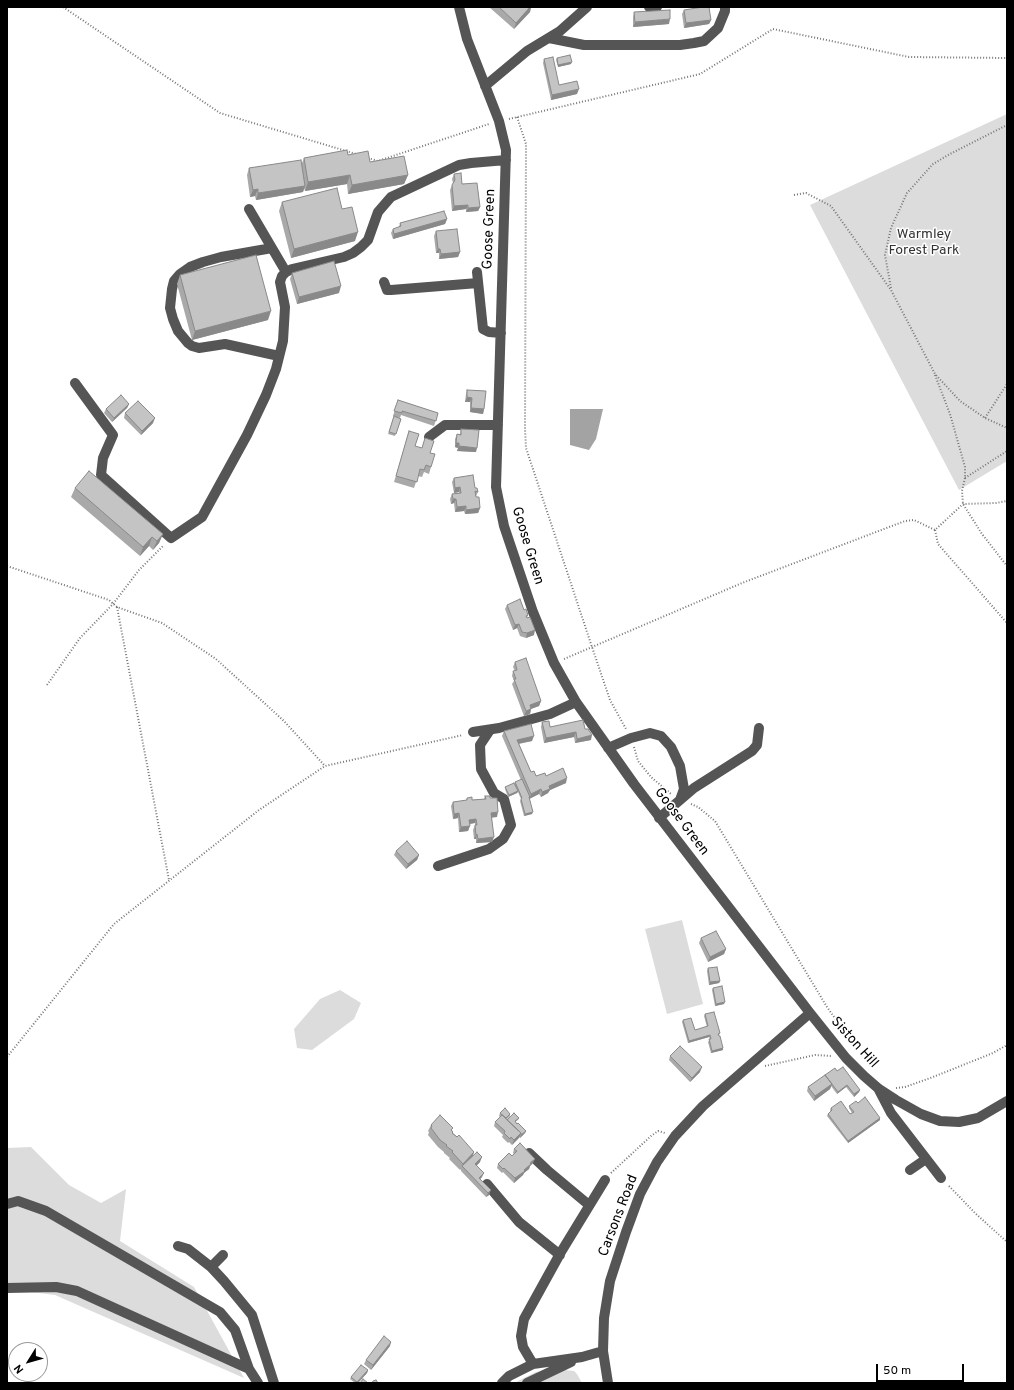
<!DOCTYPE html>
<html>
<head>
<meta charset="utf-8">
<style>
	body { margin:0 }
	#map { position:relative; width:1014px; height:1390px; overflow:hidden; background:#fff; font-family:Overpass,sans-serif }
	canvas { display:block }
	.frame { position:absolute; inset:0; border:8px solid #000; pointer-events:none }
	.north { position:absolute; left:8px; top:1342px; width:40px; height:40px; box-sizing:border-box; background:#fff; border:1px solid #999; border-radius:50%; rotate:233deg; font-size:11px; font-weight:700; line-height:16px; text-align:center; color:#000 }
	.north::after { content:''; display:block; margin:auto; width:14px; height:18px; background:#000; clip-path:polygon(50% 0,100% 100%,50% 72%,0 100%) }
	.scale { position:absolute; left:876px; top:1364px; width:88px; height:18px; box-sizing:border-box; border:2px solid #000; border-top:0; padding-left:5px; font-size:12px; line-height:14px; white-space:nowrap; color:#000; -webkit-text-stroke:3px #fff; paint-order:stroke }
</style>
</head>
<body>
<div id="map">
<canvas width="1014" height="1390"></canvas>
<div class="frame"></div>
<div class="north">N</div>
<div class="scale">50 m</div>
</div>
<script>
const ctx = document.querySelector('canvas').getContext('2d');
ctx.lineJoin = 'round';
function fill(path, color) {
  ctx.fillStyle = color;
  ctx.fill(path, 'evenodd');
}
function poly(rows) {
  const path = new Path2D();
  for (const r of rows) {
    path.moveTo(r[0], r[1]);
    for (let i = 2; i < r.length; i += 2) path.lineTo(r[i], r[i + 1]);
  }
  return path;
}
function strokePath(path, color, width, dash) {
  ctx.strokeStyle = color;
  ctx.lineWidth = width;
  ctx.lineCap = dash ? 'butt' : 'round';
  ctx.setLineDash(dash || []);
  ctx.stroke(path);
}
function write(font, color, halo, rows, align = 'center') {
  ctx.font = font + ' Overpass,sans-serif';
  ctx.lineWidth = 3;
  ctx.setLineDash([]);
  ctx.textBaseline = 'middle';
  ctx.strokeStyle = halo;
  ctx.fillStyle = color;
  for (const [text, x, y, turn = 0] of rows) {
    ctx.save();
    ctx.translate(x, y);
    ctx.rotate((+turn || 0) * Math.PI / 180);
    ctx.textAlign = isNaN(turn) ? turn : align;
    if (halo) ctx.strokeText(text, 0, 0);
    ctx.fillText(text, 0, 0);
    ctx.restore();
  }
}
const green = poly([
	[1007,114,1007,461,959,490,810,205],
	[682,920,703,1004,667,1014,645,929],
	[340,990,361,1003,354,1019,312,1050,297,1048,294,1029,320,999],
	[31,1147,69,1185,101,1203,126,1189,120,1241,194,1287,244,1378,55,1295,7,1289,7,1148],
	[555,1369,574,1371,577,1374,582,1383,514,1383,536,1372]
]);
const water = poly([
	[570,409,603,409,596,439,589,450,570,445]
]);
const path = poly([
	[63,7,220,113,356,154],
	[517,117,526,144,525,429,526,448,592,647,610,700,626,729],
	[509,119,700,74,773,29,909,57,1007,58],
	[368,158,378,161,489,124],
	[794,195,806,193,831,206,891,290,935,374,960,401,985,418,1007,428],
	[891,288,885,255,891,228,907,193,933,164,950,154,1007,125],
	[935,375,950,414,965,467,965,478,962,491,963,504,982,534,1007,566],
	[985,418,1007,384],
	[965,478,1007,451],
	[935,530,938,544,1007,623],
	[7,566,109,600,117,607,162,623,216,659,284,721,325,766],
	[117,607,169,880],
	[564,659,742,583,905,521,914,520,935,530,963,504,996,503,1007,501],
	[47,685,80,638,113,604,139,570,164,545],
	[634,747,638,761,651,777,671,794],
	[691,804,698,807,715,821,827,1007,852,1042,851,1046],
	[7,1057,114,924,259,810,325,766,463,735],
	[765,1066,815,1055,831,1056],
	[896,1088,905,1087,933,1077,993,1053,1007,1045],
	[611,1173,651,1136,658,1131,665,1133],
	[949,1186,976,1214,1007,1242]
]);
const minor = poly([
	[459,7,467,39,499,121,506,150,496,487,504,526,533,612,554,663,576,702,634,784,810,1013,846,1058,864,1076,879,1089,896,1100,921,1114,940,1121,959,1122,978,1118,1007,1101],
	[649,7,650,8,657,7],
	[549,38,584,45,680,45,694,43,704,41,718,28,725,11,725,7],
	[485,86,527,51,560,31,587,7],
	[249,209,286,272],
	[272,248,221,257,203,262,190,267,180,274,174,281,172,289,170,308,173,319,178,331,188,343,192,346,199,348,225,344,279,356],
	[477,272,483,329,489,332,501,333],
	[384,282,387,290,391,290,478,283],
	[75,383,113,435,103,458,101,475,171,538,202,517,247,435,266,395,276,369,283,341,285,307,280,282,282,276,286,272,292,269,344,257,353,253,361,247,368,240,378,212,391,197,459,165,471,163,506,160],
	[429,437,445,425,498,425],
	[473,732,499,728,550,714,576,702],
	[608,748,631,738,650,733,661,736,671,747,680,766,684,789,680,800],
	[659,818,694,788,752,751,757,745,759,728],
	[438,866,489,849,503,839,511,825,504,799,494,793,481,769,480,745,490,730],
	[879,1090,891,1113,941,1178],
	[529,1153,547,1170,589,1205],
	[910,1170,926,1159],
	[487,1184,519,1222,560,1255],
	[7,1204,18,1201,46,1211,220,1312,235,1330,249,1369,258,1383],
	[178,1246,188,1249,211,1267],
	[223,1255,211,1267,224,1281,252,1315,274,1383],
	[7,1288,56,1287,77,1291,249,1369],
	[533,1364,523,1347,521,1336,524,1319,561,1252,605,1180],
	[502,1383,509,1376,533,1364,582,1357,603,1351],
	[527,1383,571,1362],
	[608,1383,603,1351,604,1318,610,1281,626,1232,640,1194,657,1162,675,1136,703,1106,810,1013]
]);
const wall = poly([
	[489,7,531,7,530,12,514,29],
	[684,10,711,20,709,24,684,28,682,14],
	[634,12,669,24,633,27,633,17],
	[557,58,571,64,558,67,556,60],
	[544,59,559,85,577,94,551,100,543,63],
	[348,155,408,175,404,184,348,194,347,184,305,191,304,188,303,192,256,200,255,196,250,197,247,175,249,168,302,163,304,158],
	[454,174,480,207,478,211,466,212,466,209,452,211,450,190,453,183,452,179],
	[282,202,342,209,355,241,291,258,279,211],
	[447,219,445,224,393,239,391,233,393,229,399,227,400,223],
	[436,231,460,252,458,257,439,259,439,253,436,253,434,236],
	[292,273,339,293,297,304,290,279],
	[180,275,268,320,192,340,177,284],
	[467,390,484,409,483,414,470,412,470,402,465,402,466,394],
	[398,400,438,413,434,426,401,415,400,418,393,416],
	[129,404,127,408,112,422,104,413,106,409],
	[125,413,153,423,141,435,124,418],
	[394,416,401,419,395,436,388,434],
	[461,429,476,452,457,451,458,448,455,447,455,439,457,434,460,434],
	[409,431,415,446,422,448,425,438,430,453,431,467,429,474,424,472,422,477,418,476,414,488,394,482],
	[454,478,475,488,478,492,476,496,480,508,478,513,465,514,464,511,455,512,454,503,451,504,450,499,452,494,459,493,459,492,454,493,452,482],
	[75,488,163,534,159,543,153,550,149,546,140,556,71,497],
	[507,605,524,610,528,615,527,618,534,635,526,638,520,636,517,628,513,630,505,609],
	[515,662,541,701,539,706,531,709,530,714,524,716,512,684,514,681,512,676,513,671,515,671,513,667],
	[542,722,550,727,585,729,591,740,575,743,574,737,544,743,541,727],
	[504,731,532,741,519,744,531,772,536,776,546,776,566,783,550,790,548,793,541,797,539,794,529,799,532,814,524,816,520,801,521,799,518,792,517,793,508,797,505,789,505,787,515,784,515,782,521,780,502,736],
	[485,796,490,798,497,817,492,817,492,842,476,843,476,839,474,839,473,830,475,825,475,823,470,824,468,831,459,832,458,818,453,819,451,806,453,802,466,801,467,798,472,800,484,799],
	[396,851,419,855,417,860,406,869,394,855],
	[701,938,726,949,724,954,708,962,699,943],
	[708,968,720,981,719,983,709,985,707,971],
	[713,988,724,1004,715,1006,712,990],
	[705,1014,720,1033,719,1035,718,1036,723,1048,723,1050,711,1053,708,1042,710,1039,709,1037,688,1043,682,1022,683,1020,695,1030,707,1027,704,1016],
	[670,1056,700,1072,690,1082,669,1060],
	[826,1075,860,1090,859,1092,854,1097,846,1087,837,1094,831,1086,830,1089,814,1101,807,1091,808,1087],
	[858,1103,880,1118,880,1120,848,1143,827,1116,828,1114,831,1112,830,1110,831,1108,850,1114,852,1113,849,1108,849,1106],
	[500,1113,510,1114,510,1116,507,1119,507,1120,519,1118,518,1120,515,1122,526,1131,525,1133,520,1138,519,1137,512,1145,509,1142,508,1143,502,1137,503,1135,494,1126,495,1122,500,1117,499,1116],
	[431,1125,452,1130,453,1132,453,1133,474,1152,472,1156,480,1162,477,1165,482,1177,480,1179,489,1195,486,1197,461,1171,461,1169,460,1170,449,1159,450,1158,444,1153,444,1152,438,1147,428,1135,429,1132,428,1131],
	[514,1149,533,1163,530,1166,529,1169,524,1173,523,1175,514,1183,503,1172,502,1173,497,1168,498,1164,514,1154,513,1153],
	[390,1346,371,1370,364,1364,366,1360],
	[368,1370,367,1373,358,1383,355,1383,350,1379,351,1377]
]);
const shadedWall = poly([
	[530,7,531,7,530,12,514,29,516,23],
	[670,19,669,24,633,27,635,22],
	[711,20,709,24,684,28,686,23],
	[572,62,571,64,558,67,558,65],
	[579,89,577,94,551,100,552,95],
	[350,175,347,184,305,191,308,182],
	[408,175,404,184,348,194,352,185],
	[305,186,303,192,256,200,258,193],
	[258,189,255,196,250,197,253,190],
	[468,205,466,209,452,211,454,206],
	[480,207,478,211,466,212,468,208],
	[447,219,445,224,393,239,394,234],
	[358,232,355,241,291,258,294,249],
	[438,249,440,249,439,253,436,253],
	[460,252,458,257,439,259,441,254],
	[341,286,339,293,297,304,299,297],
	[271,311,268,320,192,340,195,331],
	[467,397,472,398,470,402,465,402],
	[129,404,127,408,112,422,114,418],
	[471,408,484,409,483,414,470,412],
	[155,418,153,423,141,435,142,431],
	[456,443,459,443,458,448,455,447],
	[459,446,477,448,476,452,457,451],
	[460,487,459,492,454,493,455,488],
	[453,499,456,499,454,503,451,504],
	[466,506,464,511,455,512,457,507],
	[480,508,478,513,465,514,466,510],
	[163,534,159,543,153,550,157,541],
	[152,537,149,546,140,556,143,547],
	[519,624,517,628,513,630,515,625],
	[535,630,534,635,526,638,527,633],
	[541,701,539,706,528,710,530,705],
	[531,709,530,714,524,716,526,711],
	[576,732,574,737,544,743,546,738],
	[592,735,591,740,575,743,577,739],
	[534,736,532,741,516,744,517,740],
	[567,778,566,783,550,790,548,793,541,797,542,792,549,786],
	[541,789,539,794,529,799,529,797,530,797,531,794],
	[518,791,517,793,508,797,509,795],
	[498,812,497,817,490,818,491,813],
	[533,812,532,814,524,816,525,814],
	[459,813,458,818,453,819,454,814],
	[476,819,475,823,468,824,469,820],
	[470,826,468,831,459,832,461,827],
	[477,834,476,839,474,839,476,835],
	[494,837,492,842,476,843,478,839],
	[419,855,417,860,406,869,408,864],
	[726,949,724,954,708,962,710,957],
	[720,981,719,983,709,985,710,982],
	[725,1002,724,1004,715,1006,716,1004],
	[710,1035,709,1037,688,1043,689,1041],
	[723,1048,723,1050,711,1053,712,1051],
	[702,1067,700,1072,690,1082,692,1078],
	[832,1084,830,1089,814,1101,815,1096],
	[847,1085,846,1087,837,1094,838,1092],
	[860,1090,859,1092,854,1097,854,1094],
	[880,1118,880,1120,848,1143,848,1141],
	[526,1131,525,1133,520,1138,521,1135],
	[521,1133,519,1138,512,1145,514,1140],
	[474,1152,472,1159,462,1166,460,1170,463,1164],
	[482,1157,480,1162,474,1168,475,1164],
	[535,1159,533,1163,530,1166,529,1169,524,1173,523,1175,514,1183,515,1178],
	[484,1173,482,1177,477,1182,479,1178],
	[491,1190,489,1195,486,1197,488,1193],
	[391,1342,390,1346,371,1370,373,1365],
	[368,1370,367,1373,358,1383,357,1383]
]);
const building = poly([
	[499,7,530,7,516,23,499,7],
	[703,7,709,7,711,20,686,23,684,10,703,7],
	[670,10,670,19,635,22,634,12,670,10],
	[570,55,572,62,558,65,557,58,570,55],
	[553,57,559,85,577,81,579,89,552,95,544,59,553,57],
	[347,150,348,155,368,151,370,162,404,156,408,175,352,185,350,175,308,182,304,158,347,150],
	[301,160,305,186,258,193,258,189,253,190,249,168,301,160],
	[461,173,462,184,477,183,480,207,468,208,468,205,454,206,452,185,455,180,454,174,461,173],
	[337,188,342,209,352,207,358,232,294,249,282,202,337,188],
	[444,211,447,219,394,234,393,229,401,226,400,223,444,211],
	[457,229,460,252,441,254,440,249,438,249,436,231,457,229],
	[256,255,271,311,195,331,180,275,256,255],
	[334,261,341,286,299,297,292,273,334,261],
	[467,390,486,391,484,409,471,408,472,398,467,397,467,390],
	[121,395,129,404,114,418,106,409,121,395],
	[398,400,438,413,436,421,402,411,402,413,394,411,398,400],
	[138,401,155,418,142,431,125,413,138,401],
	[394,416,401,419,396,434,389,432,394,416],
	[461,429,479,430,477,448,459,446,459,443,456,443,457,434,461,435,461,429],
	[409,431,419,434,415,446,422,448,425,438,434,441,430,453,435,454,431,467,426,465,424,470,420,469,417,482,396,476,409,431],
	[89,471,163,534,157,541,152,537,143,547,75,488,89,471],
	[473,475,475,488,477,488,478,492,475,491,476,497,479,497,480,508,466,510,466,506,457,507,456,499,453,499,452,494,461,493,460,487,455,488,454,478,473,475],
	[520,599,524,610,526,609,528,615,526,616,527,618,530,617,535,630,527,633,522,632,519,624,515,625,507,605,520,599],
	[526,658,541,701,530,705,531,709,526,711,514,679,516,679,513,671,517,670,515,662,526,658],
	[583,720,585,729,588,729,592,735,577,739,576,732,546,738,542,722,549,721,550,727,583,720],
	[531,724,534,736,517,740,531,772,534,771,536,776,545,773,546,776,563,768,567,778,549,786,550,789,542,792,541,789,531,794,504,731,531,724],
	[522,779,530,797,529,797,533,812,525,814,521,799,522,798,515,782,522,779],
	[514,783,518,791,509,795,505,787,514,783],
	[485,796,490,796,490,798,497,798,498,812,491,813,494,837,478,839,477,834,476,835,475,825,477,825,476,819,469,820,470,826,461,827,459,813,454,814,453,802,467,800,467,798,472,797,472,800,486,799,485,796],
	[407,841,419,855,408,864,396,851,407,841],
	[716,931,726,949,710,957,701,938,716,931],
	[717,967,720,981,710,982,708,968,717,967],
	[722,986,725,1002,716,1004,713,988,722,986],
	[714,1012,720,1033,718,1034,719,1036,720,1036,723,1048,712,1051,709,1039,711,1039,710,1035,689,1041,683,1020,691,1018,695,1030,708,1026,705,1014,714,1012],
	[680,1046,702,1067,692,1078,670,1056,680,1046],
	[843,1067,860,1090,854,1094,847,1085,838,1092,825,1075,835,1068,837,1071,843,1067],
	[825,1075,832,1084,815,1096,808,1087,825,1075],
	[865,1097,880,1118,848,1141,828,1114,832,1110,831,1108,841,1101,850,1114,854,1112,849,1106,856,1101,858,1103,865,1097],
	[505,1108,510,1114,506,1118,500,1113,505,1108],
	[514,1113,519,1118,515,1121,517,1124,518,1123,526,1131,521,1135,521,1133,507,1120,514,1113],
	[440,1115,453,1128,451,1130,453,1132,452,1133,457,1137,459,1135,474,1152,463,1164,452,1152,453,1151,446,1146,447,1145,440,1140,431,1128,432,1126,431,1125,440,1115],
	[502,1115,521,1133,514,1140,511,1137,510,1139,504,1133,505,1131,495,1122,502,1115],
	[520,1143,535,1159,530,1163,531,1164,524,1170,525,1171,515,1178,504,1168,503,1169,498,1164,509,1153,512,1156,517,1151,514,1149,520,1143],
	[477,1152,482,1157,475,1164,484,1173,479,1178,491,1190,488,1193,462,1166,477,1152],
	[384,1336,391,1342,373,1365,366,1360,384,1336],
	[361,1365,368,1370,357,1382,351,1377,361,1365],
	[363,1379,368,1383,360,1383,363,1379],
	[376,1380,378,1383,372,1383,373,1381,376,1380]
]);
const streetNames = [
	["Goose Green",490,229,-88],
	["Goose Green",527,546,73],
	["Goose Green",681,822,53],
	["Siston Hill",854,1043,48],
	["Carsons Road",619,1216,-69]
];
const parkNames = [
	["Warmley",924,235],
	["Forest Park",924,251]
];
fill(green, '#dcdcdc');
fill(water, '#a3a3a3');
strokePath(path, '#777', 2, [1, 2]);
strokePath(minor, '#555', 10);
fill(wall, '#a9a9a9');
fill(shadedWall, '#898989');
fill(building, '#c4c4c4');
strokePath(building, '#898989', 1);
write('14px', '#000', '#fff', streetNames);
write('14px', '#333', '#fff', parkNames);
</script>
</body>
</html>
